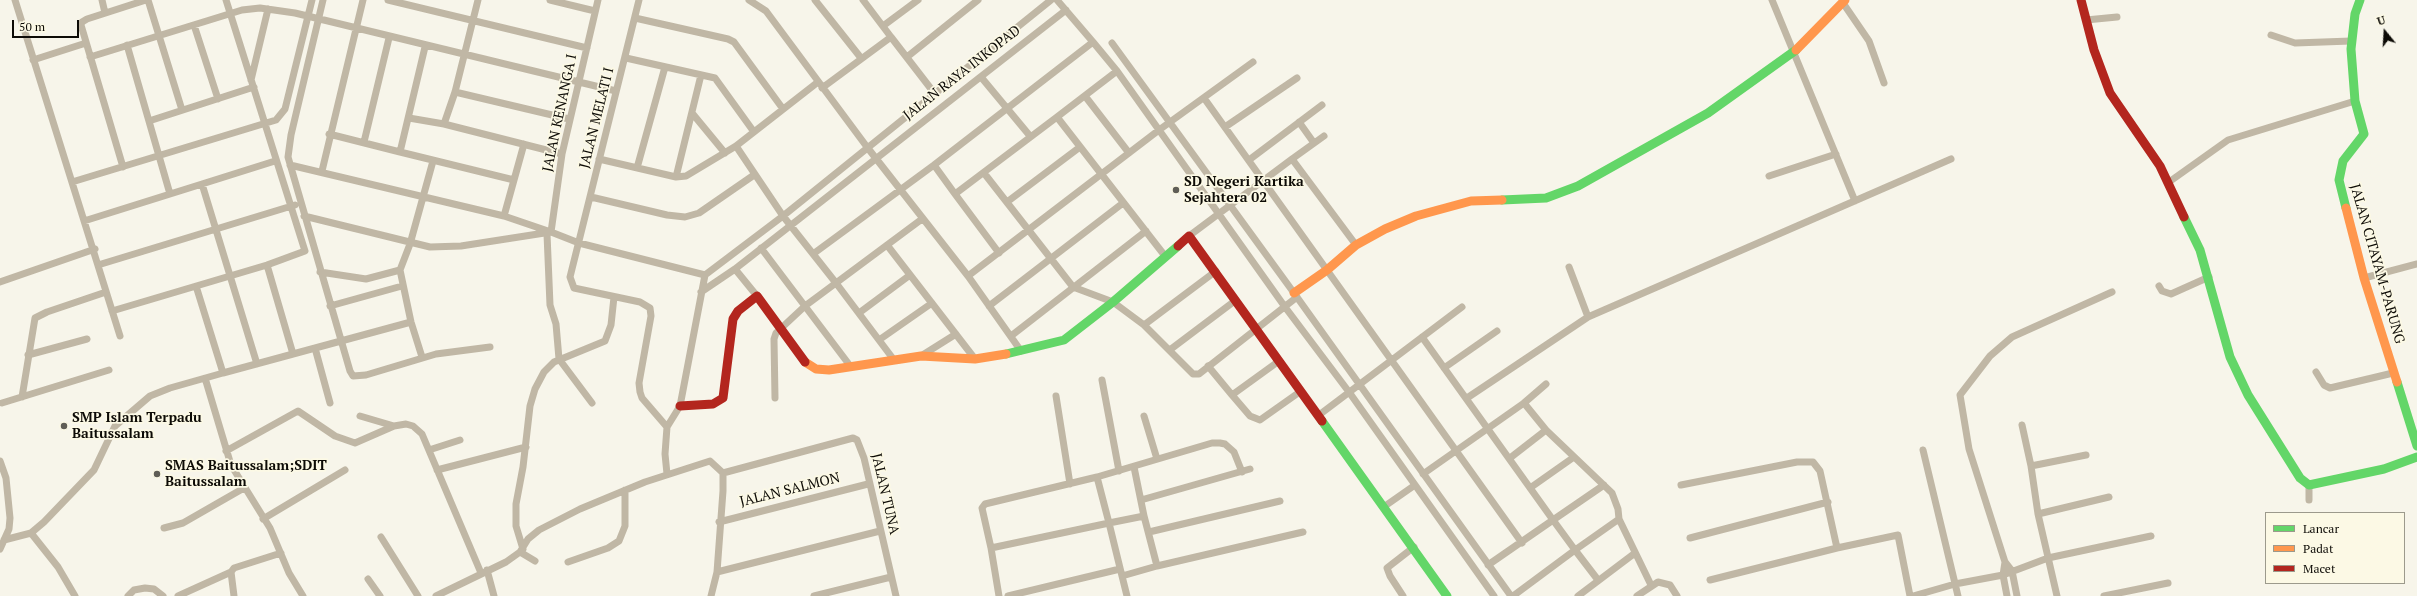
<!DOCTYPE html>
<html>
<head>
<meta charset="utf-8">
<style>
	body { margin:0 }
	#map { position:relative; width:2417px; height:596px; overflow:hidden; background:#f7f5ea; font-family:"PT Serif",serif }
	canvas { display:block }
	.legend { position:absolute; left:2265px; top:512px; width:140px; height:72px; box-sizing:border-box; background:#fcf9e5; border:1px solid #9c9a8c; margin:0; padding:5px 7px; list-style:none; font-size:12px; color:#0d0b06 }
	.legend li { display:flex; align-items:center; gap:8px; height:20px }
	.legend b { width:20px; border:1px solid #9c9a8c }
	.north { position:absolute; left:2365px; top:12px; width:40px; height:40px; -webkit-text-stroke:3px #fcf9e5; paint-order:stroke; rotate:342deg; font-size:11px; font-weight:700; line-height:16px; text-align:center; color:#0d0b06 }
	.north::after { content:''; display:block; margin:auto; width:14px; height:18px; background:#0d0b06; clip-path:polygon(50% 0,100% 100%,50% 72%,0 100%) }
	.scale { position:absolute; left:12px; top:20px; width:67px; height:18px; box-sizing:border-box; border:2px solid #0d0b06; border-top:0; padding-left:5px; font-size:12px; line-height:14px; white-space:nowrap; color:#0d0b06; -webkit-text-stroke:3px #fcf9e5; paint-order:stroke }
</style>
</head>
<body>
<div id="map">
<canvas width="2417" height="596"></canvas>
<ul class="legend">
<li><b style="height:5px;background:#63d668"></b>Lancar</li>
<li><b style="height:5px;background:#ff974d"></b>Padat</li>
<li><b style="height:5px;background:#b3261e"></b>Macet</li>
</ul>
<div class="north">U</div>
<div class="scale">50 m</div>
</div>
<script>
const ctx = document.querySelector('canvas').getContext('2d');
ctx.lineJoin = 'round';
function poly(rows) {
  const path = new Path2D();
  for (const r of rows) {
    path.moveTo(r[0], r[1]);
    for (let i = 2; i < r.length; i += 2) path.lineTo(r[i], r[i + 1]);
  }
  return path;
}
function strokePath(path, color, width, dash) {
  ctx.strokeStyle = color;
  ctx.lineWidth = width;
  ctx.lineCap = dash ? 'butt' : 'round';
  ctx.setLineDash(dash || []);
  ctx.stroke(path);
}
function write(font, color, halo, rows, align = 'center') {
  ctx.font = font + ' "PT Serif",serif';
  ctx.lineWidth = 3.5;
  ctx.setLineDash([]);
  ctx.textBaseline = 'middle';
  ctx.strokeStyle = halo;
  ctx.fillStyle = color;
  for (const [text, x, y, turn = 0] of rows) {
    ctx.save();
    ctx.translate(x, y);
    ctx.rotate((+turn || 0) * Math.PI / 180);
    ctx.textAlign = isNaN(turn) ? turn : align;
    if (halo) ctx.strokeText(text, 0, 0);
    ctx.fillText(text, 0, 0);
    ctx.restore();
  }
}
const street = poly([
	[15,0,120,336],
	[102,0,105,13],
	[148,0,182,110],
	[323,0,291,135,288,157,350,371,353,376,366,375,436,354,490,347],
	[388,0,587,48],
	[550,0,595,11],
	[639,0,570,277,574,288,640,302,650,308,651,316,639,383,640,392,642,398,667,427],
	[749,0,766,11,867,147,968,276,1021,351],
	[815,0,861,58],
	[863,0,891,37],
	[1057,0,1093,42],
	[1772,0,1855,201],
	[1843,3,1869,41,1884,83],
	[635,18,728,39,734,42,783,109],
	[2086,20,2117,17],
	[194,25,218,99],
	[883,26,918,0],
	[2271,35,2295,43,2351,41],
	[1112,43,1294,293,1511,596],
	[127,45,170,194],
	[425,47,400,152,514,180,504,216],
	[90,57,242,10,260,8,295,13,616,91],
	[907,57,978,0],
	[626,58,715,78,754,132],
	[33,60,86,43],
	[981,77,1030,136],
	[251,80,268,9],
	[822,88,891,37,935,94],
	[455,92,569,119],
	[1085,96,1129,153],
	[1204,98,1522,543],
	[692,113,725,153],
	[1057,117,1117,71],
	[409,118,444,124,562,154],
	[149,121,254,87],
	[1299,122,1314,143],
	[444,124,455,92,478,0],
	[1225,127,1297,78],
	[329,134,400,152],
	[364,142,389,38],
	[736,146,783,216,836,283,894,360],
	[599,159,676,177,686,176,736,146,818,82],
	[1292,159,1324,136],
	[1249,160,1322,105],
	[290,165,504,216,551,232,562,154,598,0],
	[934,165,955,194,1057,117,1165,256],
	[123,167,81,25,82,22,87,19,146,0],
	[637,168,665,67],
	[322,171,363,0],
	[984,173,1073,287,1113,302,1144,325,1193,374,1199,374,1297,297],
	[1769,176,1836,154],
	[676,177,701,75],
	[514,180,524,144],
	[72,182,276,120,285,109,312,0],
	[2169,182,2228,140,2355,101],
	[202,184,275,161],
	[955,194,999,253],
	[591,197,667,215,685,217,699,213,754,175],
	[1007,202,1080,147],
	[304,216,430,247,461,246,551,232,579,243,705,275],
	[84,221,202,184,257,364],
	[547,234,550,305,556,324,559,359,592,403],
	[1189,236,1292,159,1356,245],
	[887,245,975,359],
	[761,248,851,367],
	[813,254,934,165,1093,42,1117,71,1285,307,1349,392,1494,596],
	[98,265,295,205],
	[267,265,293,354],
	[1569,267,1588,317],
	[735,269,757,296],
	[320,272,366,279,400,270],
	[968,276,1159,130,1253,62],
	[2364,278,2417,264],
	[0,282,95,249],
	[196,286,223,373,411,322],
	[2159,286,2162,291,2171,294,2209,277],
	[701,292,735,269,1066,10],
	[330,306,402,286],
	[989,306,1123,203],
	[112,311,267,265,305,251,226,0],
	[859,313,910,275],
	[1144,325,1216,271],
	[1011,336,1146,231],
	[1422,337,1553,520,1604,485],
	[879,340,932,303],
	[315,348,330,403],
	[1171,349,1236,300],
	[28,355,87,339],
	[921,356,956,334],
	[422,357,411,322,400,270,410,244,433,161],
	[1208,366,1232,395,1279,361],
	[1444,368,1497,331],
	[2316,372,2324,385,2330,388,2393,373],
	[205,378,231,465,270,528,289,573,303,596],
	[1102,380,1119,471],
	[1232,395,1250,416,1260,420,1301,391],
	[1056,396,1070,484],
	[22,397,35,318,47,312,106,292],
	[775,398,774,339,776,333,805,306,922,219],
	[1467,398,1588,317,1951,159],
	[2,403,109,370],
	[1524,403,1546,384],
	[1319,415,1462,307],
	[360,416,394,426],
	[1144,416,1157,459],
	[2022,425,2031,466],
	[429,450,460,440],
	[1923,450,1958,596],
	[226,451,298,411,335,436,355,443,394,426,406,424,413,426,422,434,481,573],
	[1510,458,1546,430],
	[0,461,6,478,10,518,9,529,0,549],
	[437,470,526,447],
	[723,473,853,438,857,440,864,458,896,596],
	[667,474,665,454,667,427,680,406,705,275,783,216,1051,0],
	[1423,474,1524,403,1546,430,1612,493,1618,509,1619,519,1651,585],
	[1097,477,1212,443,1220,443,1225,444,1234,452,1242,472],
	[1681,485,1797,462,1813,462,1820,471,1837,548],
	[1530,488,1574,457],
	[1141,500,1250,469],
	[2309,500,2309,485],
	[1385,506,1415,485],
	[2038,514,2109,497],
	[263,519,345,470],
	[719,522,868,484],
	[164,528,183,523,244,488],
	[1149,532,1280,501],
	[31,533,58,567,75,596],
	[381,537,418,596],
	[1690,538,1828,502],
	[4,540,31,533,44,522,94,470,115,426,150,396,170,388,223,373],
	[991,548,999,596],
	[523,549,516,526,516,504,523,467,530,406,535,389,544,372,554,362,605,341,611,325,614,297],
	[520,552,535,561],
	[568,562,608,548,619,541,625,526,625,490],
	[2005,562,1969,449,1960,395,1990,356,2012,337,2112,292],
	[1488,565,1553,520,1575,550,1513,596],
	[1157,566,1303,532],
	[487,570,494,596],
	[717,572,880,531],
	[1122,576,1157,566,1144,516],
	[368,579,380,596],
	[1598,580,1575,550,1619,519],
	[1710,580,1837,548,1898,535,1910,596],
	[128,596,134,590,145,588,154,589,163,596],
	[178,596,231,572],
	[234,596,231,572,234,568,281,553],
	[436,596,506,562,520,552,528,539,539,530,580,509,645,482,710,461,723,473,723,491,717,572,711,596],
	[814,596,891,577],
	[1008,596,1120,569],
	[1127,596,1122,576,1109,523,1097,477,985,504,982,508,991,548,1109,523,1144,516,1134,467],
	[1403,596,1390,576,1387,568,1414,547],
	[1578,596,1635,553],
	[1637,596,1658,582,1670,585,1677,596],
	[1913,596,1955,584,2003,575,2048,558,2151,536],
	[2007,596,2003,575,2005,562,2012,571,2017,596],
	[2057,596,2038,514,2031,466,2086,455],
	[2104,596,2168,583]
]);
const fast = poly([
	[1502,200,1546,198,1578,186,1708,113,1796,50],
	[2346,208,2339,180,2343,161,2364,134,2355,101,2351,49,2355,14,2360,0],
	[2184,217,2200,250,2230,357,2248,395,2300,478,2309,485,2384,469,2417,457],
	[1006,354,1064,340,1113,302,1178,246],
	[2397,382,2417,446],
	[1322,421,1447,596]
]);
const slow = poly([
	[1796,50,1845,0],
	[2346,208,2364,278,2397,382],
	[1294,293,1327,270,1356,245,1385,229,1416,216,1471,201,1502,200],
	[805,362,816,369,829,370,921,356,975,359,1006,354]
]);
const jam = poly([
	[2081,0,2094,50,2110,93,2160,166,2184,217],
	[1178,246,1189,236,1322,421],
	[680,406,713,404,723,398,733,319,738,311,757,296,805,362]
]);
const markers = [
	[1176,190,4,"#5f5d56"],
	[64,426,4,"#5f5d56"],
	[157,474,4,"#5f5d56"]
];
const streetNames = [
	["JALAN RAYA INKOPAD",962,73,-38],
	["JALAN KENANGA I",560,113,-78],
	["JALAN MELATI I",597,118,-76],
	["JALAN CITAYAM-PARUNG",2377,264,74],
	["JALAN SALMON",790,490,-14],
	["JALAN TUNA",885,494,77]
];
const poiNames = [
	["SD Negeri Kartika",1184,182],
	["Sejahtera 02",1184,198],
	["SMP Islam Terpadu",72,418],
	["Baitussalam",72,434],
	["SMAS Baitussalam;SDIT",165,466],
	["Baitussalam",165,482]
];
strokePath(street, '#c0b7a5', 7);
strokePath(fast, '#63d668', 9);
strokePath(slow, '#ff974d', 9);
strokePath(jam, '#b3261e', 9);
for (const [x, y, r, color] of markers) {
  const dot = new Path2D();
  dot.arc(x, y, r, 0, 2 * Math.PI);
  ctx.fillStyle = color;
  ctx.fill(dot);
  strokePath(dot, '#fcf9e5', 1.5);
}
write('14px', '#0d0b06', '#fcf9e5', streetNames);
write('bold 14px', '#0d0b06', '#fcf9e5', poiNames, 'left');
</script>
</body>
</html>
